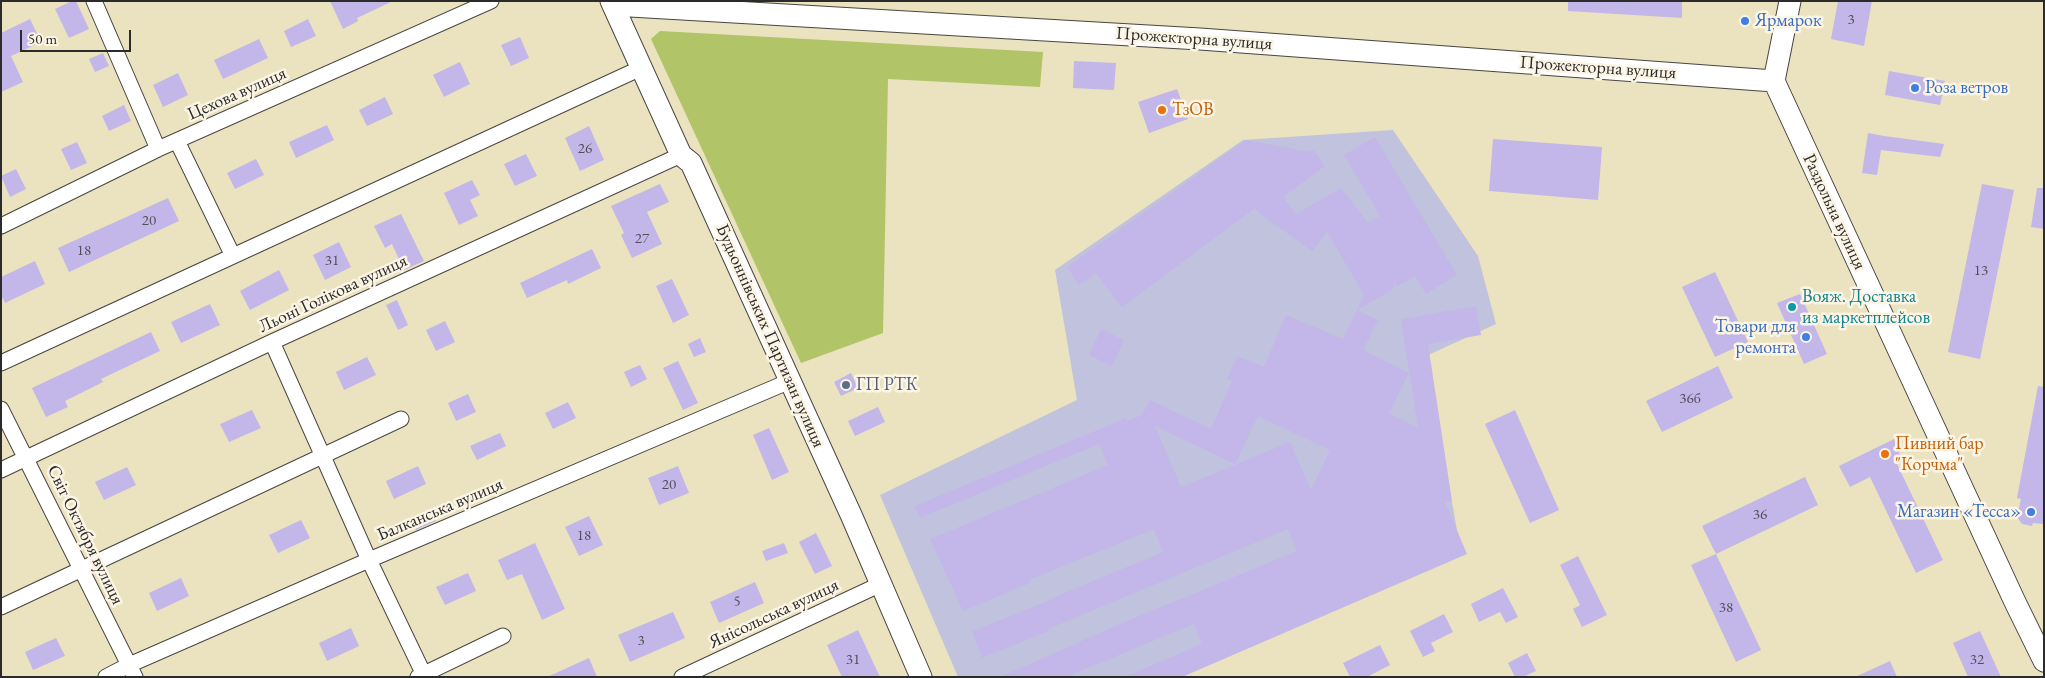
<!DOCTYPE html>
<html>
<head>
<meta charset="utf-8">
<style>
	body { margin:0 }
	#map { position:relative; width:2045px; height:678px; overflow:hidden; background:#ebe2bf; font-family:"EB Garamond",serif }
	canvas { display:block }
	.frame { position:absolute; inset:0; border:2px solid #2b2b2b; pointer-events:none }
	.scale { position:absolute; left:20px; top:30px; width:111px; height:22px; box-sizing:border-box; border:2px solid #2b2b2b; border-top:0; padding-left:6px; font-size:15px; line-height:18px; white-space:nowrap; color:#2b2b2b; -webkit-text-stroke:4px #fcf5e5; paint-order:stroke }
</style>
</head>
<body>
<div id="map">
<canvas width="2045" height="678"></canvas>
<div class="frame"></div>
<div class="scale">50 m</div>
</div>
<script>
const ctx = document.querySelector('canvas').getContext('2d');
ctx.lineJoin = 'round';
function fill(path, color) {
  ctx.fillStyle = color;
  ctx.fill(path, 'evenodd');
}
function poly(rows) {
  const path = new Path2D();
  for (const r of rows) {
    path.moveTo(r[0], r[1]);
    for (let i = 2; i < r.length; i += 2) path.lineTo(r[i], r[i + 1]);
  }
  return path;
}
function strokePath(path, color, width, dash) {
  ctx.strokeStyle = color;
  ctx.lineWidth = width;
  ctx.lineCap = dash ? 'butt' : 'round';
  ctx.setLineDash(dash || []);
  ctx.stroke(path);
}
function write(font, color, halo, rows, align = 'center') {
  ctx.font = font + ' "EB Garamond",serif';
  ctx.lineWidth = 5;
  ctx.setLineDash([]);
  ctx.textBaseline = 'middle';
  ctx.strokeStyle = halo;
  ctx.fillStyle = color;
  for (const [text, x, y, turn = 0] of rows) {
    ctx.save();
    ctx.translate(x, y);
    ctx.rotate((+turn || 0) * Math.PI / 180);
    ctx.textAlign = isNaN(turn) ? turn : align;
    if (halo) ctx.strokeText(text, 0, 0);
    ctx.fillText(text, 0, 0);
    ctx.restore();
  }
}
const industrial = poly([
	[1393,130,1478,256,1496,324,1426,356,1460,547,1175,677,958,677,880,495,1077,400,1055,270,1243,140]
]);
const green = poly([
	[660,31,1043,52,1040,87,888,79,883,333,801,363,651,39]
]);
const building = poly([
	[72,1,76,1,89,29,69,38,55,9],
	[330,1,393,1,357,18,358,21,343,29],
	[1568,1,1682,1,1682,18,1568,11],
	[1838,1,1872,1,1864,46,1831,39],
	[30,19,41,42,11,56,23,82,1,92,1,33],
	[308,19,316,36,291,47,284,31],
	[520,37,529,58,511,66,501,45],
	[259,39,268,58,223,79,214,60],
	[103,53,109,66,95,72,89,59],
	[1074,61,1116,63,1114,90,1073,88],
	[460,62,470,84,444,97,433,75],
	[1889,71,1945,81,1940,105,1885,95],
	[178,73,188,95,163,107,153,85],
	[1177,89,1188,119,1149,133,1138,102],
	[385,97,393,114,367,126,359,110],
	[124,105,131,121,109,131,102,116],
	[327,125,334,140,296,158,289,142],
	[589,126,604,160,580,171,565,138],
	[1868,133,1884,136,1944,144,1940,157,1881,150,1877,175,1862,173],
	[1375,137,1457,275,1426,294,1415,276,1396,287,1395,282,1392,290,1357,310,1364,295,1327,232,1312,251,1259,213,1255,208,1122,307,1096,273,1079,285,1067,267,1246,140,1309,152,1313,150,1325,166,1283,197,1296,214,1341,188,1368,223,1380,216,1344,155],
	[1493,139,1602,147,1598,200,1489,191],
	[77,142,87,163,71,170,61,149],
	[526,154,537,176,515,186,504,164],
	[256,159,264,175,235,189,227,173],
	[16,169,26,189,10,197,1,176],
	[472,180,480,195,470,200,478,216,459,225,444,193],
	[660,184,669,202,647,212,662,244,632,258,621,235,624,233,611,206],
	[1982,184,2014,190,1980,359,1948,352],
	[2037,188,2044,188,2044,229,2031,227],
	[168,198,179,221,69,272,58,248],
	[401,214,424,261,404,270,392,244,385,248,374,226],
	[339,242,351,267,325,280,313,255],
	[592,249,601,268,568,284,567,280,527,298,520,283],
	[35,261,45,284,5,303,1,295,1,277],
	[279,270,289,290,250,310,240,291],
	[1715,272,1748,342,1715,357,1682,287],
	[672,279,689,315,673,323,656,286],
	[1800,294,1827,354,1804,364,1777,303],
	[397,300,408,325,398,330,386,305],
	[210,304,220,325,181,343,171,322],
	[1476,306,1481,335,1428,344,1452,501,1445,502,1467,554,1182,677,1125,677,1202,644,1194,624,1073,674,1074,677,1000,677,1120,624,1297,551,1288,529,1048,629,1049,631,982,658,972,631,1053,599,1052,598,1163,552,1154,529,1029,580,1030,583,963,611,930,539,1108,465,1099,444,920,518,915,506,1126,418,1127,421,1142,415,1150,400,1211,429,1232,381,1227,379,1237,356,1264,367,1286,315,1343,339,1357,310,1380,321,1376,324,1363,350,1409,373,1389,413,1418,428,1401,319],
	[1258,416,1330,450,1311,490,1290,442,1181,487,1155,426,1235,464],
	[445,321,455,342,436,351,426,330],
	[1101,329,1124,340,1112,366,1089,355],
	[151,332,160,351,101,379,103,382,65,401,68,407,46,417,32,388],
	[700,338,706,352,694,357,688,344],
	[367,357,376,375,344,390,336,372],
	[678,361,698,403,683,410,663,368],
	[640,365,647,379,631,387,624,372],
	[1718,366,1733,398,1662,432,1646,401],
	[851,373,858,388,841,396,834,382],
	[2038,386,2044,387,2044,524,2033,523,2032,526,2022,524,2017,517,2021,499,2017,498],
	[468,394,476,412,456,421,448,403],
	[568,402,576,418,553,429,545,413],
	[878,407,885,422,855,436,848,421],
	[252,410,261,428,229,442,220,424],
	[1515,410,1559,510,1530,523,1485,424],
	[769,428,789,472,772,480,753,435],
	[500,433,506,446,477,460,470,446],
	[1894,439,1903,462,1897,464,1943,560,1916,573,1870,477,1850,487,1839,466],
	[418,466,426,484,394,499,386,481],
	[678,466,689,493,659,505,648,478],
	[127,467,136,485,104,500,95,482],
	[1805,477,1818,505,1716,554,1702,526],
	[430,510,436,521,416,530,411,518],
	[589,516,603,545,579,556,565,527],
	[301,520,310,538,278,553,269,535],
	[816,533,832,566,815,574,799,542],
	[535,543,565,609,542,620,522,574,507,580,498,560],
	[784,543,788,553,766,561,762,551],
	[1716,554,1761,650,1736,662,1691,565],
	[1578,556,1607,615,1582,627,1573,609,1580,605,1560,565],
	[468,573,476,591,445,605,436,587],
	[181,578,189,596,157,611,149,593],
	[755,582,764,603,719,623,710,602],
	[1503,588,1518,617,1506,623,1500,612,1479,622,1471,604],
	[673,612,685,638,630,662,618,635],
	[1444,614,1453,632,1431,643,1435,651,1423,657,1410,631],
	[351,628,359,646,327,661,319,643],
	[858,630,880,677,842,677,827,645],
	[1980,631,2001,677,1968,677,1953,643],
	[56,638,65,656,33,670,25,652],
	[1380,645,1390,665,1367,677,1350,677,1343,663],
	[1527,653,1536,671,1523,677,1515,677,1508,663],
	[589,658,597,677,547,677],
	[1890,661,1897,677,1855,677]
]);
const street = poly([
	[94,1,158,149],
	[177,141,233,256],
	[1,226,158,149,491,1],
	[272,342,369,560,425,677],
	[1,363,641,68],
	[1,409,135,677],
	[1,470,272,342,681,155],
	[1,607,401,419],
	[106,677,129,665,369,560,790,381],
	[418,677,503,636],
	[682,677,881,584]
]);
const secondary = poly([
	[611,1,681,155,691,163,852,517,921,677],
	[1790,1,1774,81,2015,602,2044,661],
	[613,5,1200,39,1774,81]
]);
const markers = [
	[1745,21,5,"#3f7fe0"],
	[1915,88,5,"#3f7fe0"],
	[1162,110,5,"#e8710a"],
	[1792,307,5,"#0f9aa8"],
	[1806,337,5,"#3f7fe0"],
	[846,385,5,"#5c6f8a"],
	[1885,454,5,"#e8710a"],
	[2031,512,5,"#3f7fe0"]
];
const numberNames = [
	["3",1851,20],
	["26",585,149],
	["20",149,221],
	["27",642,239],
	["18",84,251],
	["31",332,261],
	["13",1981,271],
	["36б",1690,399],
	["20",669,485],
	["36",1760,515],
	["18",584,536],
	["5",737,602],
	["38",1726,608],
	["3",641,641],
	["31",853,660],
	["32",1977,660]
];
const shopNames = [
	["Ярмарок",1755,21],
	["Роза ветров",1925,88],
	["Товари для",1796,327,"right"],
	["ремонта",1796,348,"right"],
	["Магазин «Тесса»",2021,512,"right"]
];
const streetNames = [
	["Прожекторна вулиця",1194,39,4],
	["Прожекторна вулиця",1598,68,4],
	["Цехова вулиця",237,94,-24],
	["Раздольна вулиця",1834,212,65],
	["Льоні Голікова вулиця",333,294,-25],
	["Будьоннівських Партизан вулиця",770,336,66],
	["Балканська вулиця",440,510,-23],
	["Світ Октября вулиця",85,535,64],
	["Янісольська вулиця",774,614,-25]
];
const foodNames = [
	["ТзОВ",1172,110],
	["Пивний бар",1895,444],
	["\"Корчма\"",1895,465]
];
const cultureNames = [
	["Вояж. Доставка",1802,297],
	["из маркетплейсов",1802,318]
];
const serviceNames = [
	["ГП РТК",856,385]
];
fill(industrial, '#c1c2dd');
fill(green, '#b1c467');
fill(building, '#c3b7e9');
strokePath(street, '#484641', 17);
strokePath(secondary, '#484641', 23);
strokePath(street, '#fff', 15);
strokePath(secondary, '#fff', 21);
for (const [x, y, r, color] of markers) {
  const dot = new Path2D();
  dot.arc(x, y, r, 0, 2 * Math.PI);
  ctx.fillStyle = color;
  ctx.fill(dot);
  strokePath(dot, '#fcf5e5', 2);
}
write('15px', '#514e5a', null, numberNames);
write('18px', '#366cbe', '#fcf5e5', shopNames, 'left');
write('18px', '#2b2b2b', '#fcf5e5', streetNames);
write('18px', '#c56008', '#fcf5e5', foodNames, 'left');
write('18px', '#0d838f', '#fcf5e5', cultureNames, 'left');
write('18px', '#4e5e75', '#fcf5e5', serviceNames, 'left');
</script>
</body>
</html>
